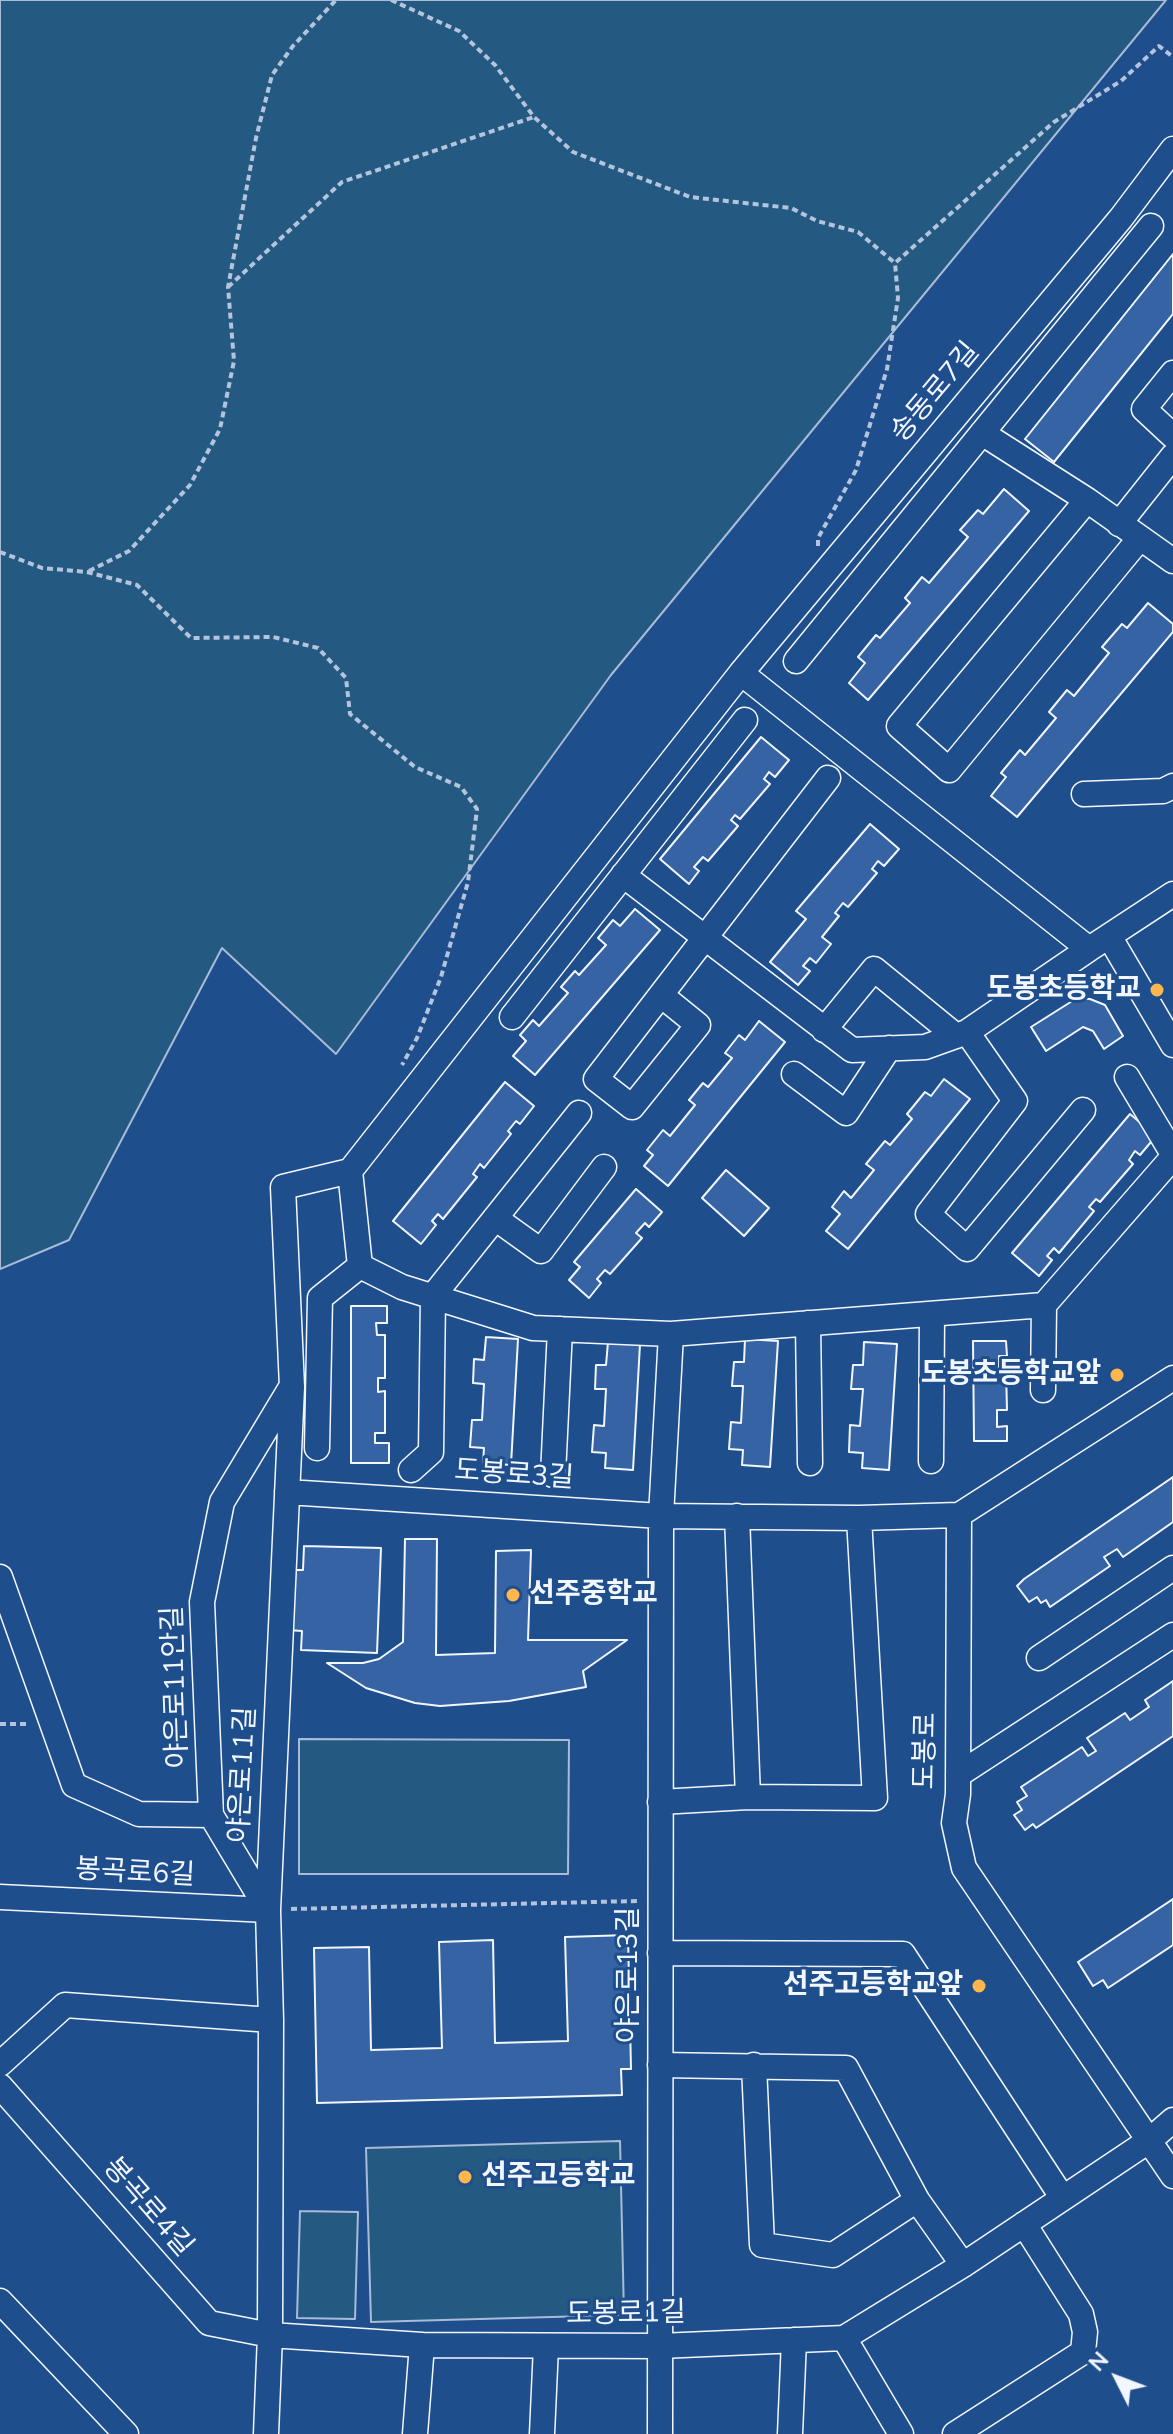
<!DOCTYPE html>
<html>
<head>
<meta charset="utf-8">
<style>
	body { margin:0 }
	#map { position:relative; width:1173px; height:2434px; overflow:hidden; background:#1f4e8c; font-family:"Nunito Sans",sans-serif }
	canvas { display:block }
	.north { position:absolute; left:1077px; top:2338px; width:80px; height:80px; -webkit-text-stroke:6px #1f4e8c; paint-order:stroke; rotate:312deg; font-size:22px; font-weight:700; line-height:32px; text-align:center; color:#f2f6ff }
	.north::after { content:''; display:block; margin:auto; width:28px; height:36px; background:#f2f6ff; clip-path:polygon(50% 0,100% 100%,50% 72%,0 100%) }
</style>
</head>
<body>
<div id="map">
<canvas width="1173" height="2434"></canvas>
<div class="north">N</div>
</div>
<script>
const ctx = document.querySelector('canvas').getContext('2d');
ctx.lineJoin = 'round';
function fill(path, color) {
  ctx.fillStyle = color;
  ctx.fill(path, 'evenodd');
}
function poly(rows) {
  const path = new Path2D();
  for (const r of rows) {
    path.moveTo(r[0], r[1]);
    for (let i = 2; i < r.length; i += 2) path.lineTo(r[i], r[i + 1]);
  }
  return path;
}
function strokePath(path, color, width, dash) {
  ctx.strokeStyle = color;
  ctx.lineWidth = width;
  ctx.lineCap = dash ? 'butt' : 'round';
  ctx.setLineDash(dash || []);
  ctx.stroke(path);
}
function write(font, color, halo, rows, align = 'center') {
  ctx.font = font + ' "Nunito Sans","Noto Sans KR",sans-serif';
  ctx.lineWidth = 6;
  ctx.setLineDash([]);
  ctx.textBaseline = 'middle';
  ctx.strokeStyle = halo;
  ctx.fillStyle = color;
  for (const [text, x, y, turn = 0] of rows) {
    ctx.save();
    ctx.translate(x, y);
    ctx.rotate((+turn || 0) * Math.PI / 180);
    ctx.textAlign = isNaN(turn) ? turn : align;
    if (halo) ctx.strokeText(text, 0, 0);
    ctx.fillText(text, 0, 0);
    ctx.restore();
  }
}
const green = poly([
	[0,0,1166,0,611,675,336,1054,222,948,69,1240,0,1269,0,0],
	[299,1739,569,1740,568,1874,299,1874,299,1739],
	[620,2141,624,2315,371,2322,366,2148,620,2141],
	[300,2211,358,2212,355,2319,297,2318,300,2211]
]);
const building = poly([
	[1173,254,1173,314,1054,462,1025,439,1173,254],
	[1004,489,1029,511,868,700,849,683,865,663,858,657,876,635,880,638,910,603,905,598,922,577,929,583,968,537,960,530,978,510,983,514,1004,489],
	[1148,603,1173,624,1173,632,1017,817,991,796,1006,777,1001,773,1020,750,1025,755,1056,718,1049,712,1067,690,1074,696,1109,653,1102,647,1122,624,1127,628,1148,603],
	[761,737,789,760,775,777,769,772,764,779,770,784,740,819,735,815,731,820,738,826,708,861,703,857,694,867,699,871,689,884,660,859,761,737],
	[870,824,899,849,884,866,878,861,872,869,877,873,848,907,843,903,835,913,839,916,822,937,831,944,816,963,810,958,803,966,810,971,798,985,770,962,806,919,796,911,870,824],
	[635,909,660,930,535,1075,513,1056,526,1041,520,1035,533,1020,539,1026,568,993,561,987,575,971,579,975,606,945,598,938,613,920,620,926,635,909],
	[1077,998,1090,999,1105,1005,1123,1036,1104,1049,1093,1031,1083,1027,1046,1051,1031,1027,1077,998],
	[759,1021,785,1042,668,1186,644,1166,653,1155,647,1150,663,1130,670,1136,695,1105,689,1100,703,1083,708,1087,732,1058,725,1053,739,1035,745,1040,759,1021],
	[944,1079,970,1099,848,1249,826,1231,840,1214,832,1207,844,1191,851,1198,874,1170,866,1164,885,1141,890,1145,912,1119,907,1114,925,1092,931,1096,944,1079],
	[505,1082,534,1106,520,1124,516,1121,508,1131,511,1134,484,1168,480,1164,473,1174,477,1177,443,1219,438,1214,432,1221,436,1225,421,1244,393,1221,505,1082],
	[1130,1114,1156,1136,1140,1155,1135,1151,1129,1160,1133,1164,1100,1202,1096,1199,1089,1207,1094,1211,1059,1253,1054,1248,1047,1256,1052,1260,1039,1276,1012,1253,1130,1114],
	[726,1170,769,1208,744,1236,702,1198,726,1170],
	[636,1189,662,1212,649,1227,645,1223,636,1233,642,1238,610,1274,605,1270,597,1279,601,1283,589,1298,569,1280,580,1267,574,1262,636,1189],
	[351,1306,387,1306,387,1323,376,1323,377,1335,385,1335,385,1378,378,1378,378,1392,385,1391,385,1433,375,1433,375,1443,389,1443,389,1463,351,1463,351,1306],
	[486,1337,518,1339,511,1465,483,1463,484,1448,470,1447,472,1420,482,1420,484,1384,473,1383,474,1359,484,1360,486,1337],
	[745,1339,778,1341,770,1467,742,1465,743,1450,729,1449,731,1422,741,1423,743,1386,732,1386,734,1362,744,1362,745,1339],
	[973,1341,1006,1341,1007,1356,999,1356,999,1370,1006,1370,1007,1410,997,1410,997,1427,1007,1426,1007,1441,974,1441,973,1341],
	[608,1342,640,1344,633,1470,605,1468,606,1453,592,1452,594,1425,604,1426,606,1389,595,1389,596,1365,606,1365,608,1342],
	[864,1342,897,1344,889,1470,862,1468,863,1453,849,1452,850,1425,860,1426,863,1389,851,1389,853,1365,863,1365,864,1342],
	[1173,1477,1173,1522,1123,1557,1117,1549,1104,1557,1110,1566,1050,1607,1046,1600,1041,1603,1037,1597,1029,1602,1017,1586,1024,1579,1173,1477],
	[405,1539,437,1539,436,1655,495,1653,496,1551,531,1550,528,1640,627,1640,583,1671,586,1687,509,1701,440,1706,415,1703,366,1688,327,1663,363,1663,379,1659,403,1642,405,1539],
	[304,1546,381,1548,377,1653,301,1650,302,1631,288,1630,291,1570,303,1570,304,1546],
	[1173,1681,1173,1736,1036,1828,1033,1824,1025,1830,1014,1815,1022,1810,1017,1802,1027,1796,1021,1787,1082,1747,1088,1756,1096,1751,1087,1738,1125,1713,1130,1720,1149,1707,1145,1700,1173,1681],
	[1173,1899,1173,1945,1108,1988,1103,1980,1093,1986,1078,1962,1173,1899],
	[628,1935,631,2069,621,2069,622,2095,317,2103,314,1948,369,1947,371,2050,442,2048,439,1942,493,1940,495,2043,568,2041,565,1937,628,1935]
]);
const path = poly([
	[391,0,459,31,495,65,534,117,573,152,690,197,791,208,817,221,858,232,895,263],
	[228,287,342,182,534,117],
	[818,546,818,538,856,470,887,369,898,298,895,263,1054,122,1121,81,1159,46,1173,57],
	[0,552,42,568,87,572,137,585,191,638,273,637,318,648,346,678,350,714,415,767,461,787,477,809,468,882,441,977,417,1038,402,1065],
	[89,571,129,551,190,485,220,429,234,361,228,287,256,138,272,75,293,46,336,0],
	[0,1724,30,1724],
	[291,1909,638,1901]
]);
const minor = poly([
	[1173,373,1144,409,1173,436],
	[982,433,1087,500,1173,561],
	[1087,500,899,726,949,770,1140,538],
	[1119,524,1173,456],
	[796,661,1151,226],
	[741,673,1089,949,1109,936],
	[1084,794,1163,791,1173,786],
	[623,875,852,1050,925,1047,967,1032,1089,949],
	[1173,894,1109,936,1173,1045],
	[661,995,698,1025,632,1107,596,1079,828,778],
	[512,1017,745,720],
	[824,1030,874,969,956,1036],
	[967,1032,1015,1101,928,1214,967,1249,1083,1110],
	[794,1074,846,1113,889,1048],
	[1127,1077,1173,1154],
	[495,1218,541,1251,604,1167],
	[360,1266,350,1171,741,673,1121,218,1173,149],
	[360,1266,402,1287,533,1328,671,1334,1044,1305,1173,1157],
	[808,1323,810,1463],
	[1173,1378,959,1515,958,1794,954,1823,964,1868,1173,2176],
	[1043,1390,1044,1305],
	[317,1448,320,1298,360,1266],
	[931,1461,932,1314],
	[411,1470,431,1452,433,1296,579,1113],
	[553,1475,560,1329],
	[287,1492,661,1516,859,1518,959,1515],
	[737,1516,748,1797],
	[0,1577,74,1785,139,1814,211,1815],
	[1039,1658,1173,1568],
	[958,1775,1173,1635],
	[660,1802,748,1797,875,1798,859,1518],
	[0,1897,268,1910],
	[268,1910,211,1815,202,1602,222,1502,290,1389],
	[660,1953,903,1954,1062,2197],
	[0,2064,65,2005,271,2020],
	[660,2065,846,2068,917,2200,963,2265],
	[754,2065,762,2245,833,2255,917,2200],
	[0,2086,209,2323,270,2335,422,2345,660,2346,844,2338,963,2265,1150,2140,1173,2120],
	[0,2301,126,2434],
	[844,2338,901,2434],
	[266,2434,270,2335,271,2020,268,1910,292,1387,283,1187,350,1171],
	[415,2434,422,2345],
	[542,2434,546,2346],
	[660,2434,661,1516,671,1334],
	[790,2434,794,2340],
	[955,2434,1083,2352,1085,2332,1081,2314,1024,2224]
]);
const markers = [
	[1157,990,8,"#ffb74d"],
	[1117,1375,8,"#ffb74d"],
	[513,1595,8,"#ffb74d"],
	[979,1986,8,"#ffb74d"],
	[465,2177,8,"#ffb74d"]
];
const streetNames = [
	["송동로7길",936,393,-50],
	["도봉로3길",514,1476,4],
	["야은로11안길",177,1687,-92],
	["도봉로",927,1751,-89],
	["야은로11길",244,1775,-87],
	["봉곡로6길",135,1874,3],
	["야은로13길",630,1975,-90],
	["봉곡로4길",147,2208,49],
	["도봉로1길",626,2315,-1]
];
const poiNames = [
	["도봉초등학교",1141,990],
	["도봉초등학교앞",1101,1375],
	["선주중학교",529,1595,"left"],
	["선주고등학교앞",963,1986],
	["선주고등학교",481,2177,"left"]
];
fill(green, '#245a82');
strokePath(green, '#a8bbd7', 2);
fill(building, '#3563a3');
strokePath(building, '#f2f6ff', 2);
strokePath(minor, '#f2f6ff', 27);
strokePath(path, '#b3c4dc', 4, [6, 4]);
strokePath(minor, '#1f4e8c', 24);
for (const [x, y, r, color] of markers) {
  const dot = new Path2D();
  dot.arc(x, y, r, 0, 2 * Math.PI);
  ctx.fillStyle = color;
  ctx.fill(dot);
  strokePath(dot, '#1f4e8c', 3);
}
write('28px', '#f2f6ff', '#1f4e8c', streetNames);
write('bold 28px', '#f2f6ff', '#1f4e8c', poiNames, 'right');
</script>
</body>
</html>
